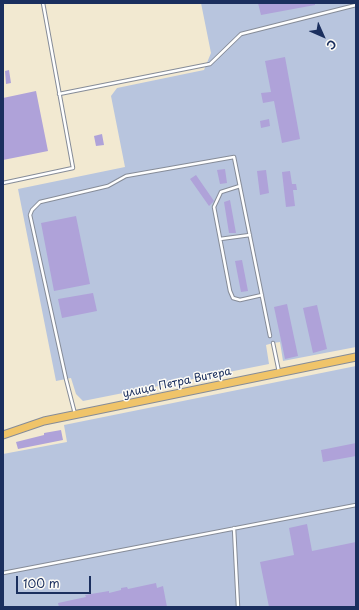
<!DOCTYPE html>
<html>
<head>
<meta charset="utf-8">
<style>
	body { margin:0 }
	#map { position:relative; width:359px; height:610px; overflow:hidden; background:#f2e9d1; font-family:"Playpen Sans",sans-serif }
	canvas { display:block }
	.frame { position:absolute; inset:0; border:4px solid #1b2f5e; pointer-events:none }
	.north { position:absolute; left:303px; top:16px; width:40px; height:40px; -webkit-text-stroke:3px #fdfcf7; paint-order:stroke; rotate:135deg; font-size:11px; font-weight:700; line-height:16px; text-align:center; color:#1b2f5e }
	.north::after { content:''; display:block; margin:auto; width:14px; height:18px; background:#1b2f5e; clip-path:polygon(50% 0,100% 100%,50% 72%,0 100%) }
	.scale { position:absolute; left:16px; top:576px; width:75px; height:18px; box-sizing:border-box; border:2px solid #1b2f5e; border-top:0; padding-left:5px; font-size:12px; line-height:14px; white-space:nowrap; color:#1b2f5e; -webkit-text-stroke:3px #fdfcf7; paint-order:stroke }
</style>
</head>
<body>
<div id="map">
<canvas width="359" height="610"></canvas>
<div class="frame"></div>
<div class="north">С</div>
<div class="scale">100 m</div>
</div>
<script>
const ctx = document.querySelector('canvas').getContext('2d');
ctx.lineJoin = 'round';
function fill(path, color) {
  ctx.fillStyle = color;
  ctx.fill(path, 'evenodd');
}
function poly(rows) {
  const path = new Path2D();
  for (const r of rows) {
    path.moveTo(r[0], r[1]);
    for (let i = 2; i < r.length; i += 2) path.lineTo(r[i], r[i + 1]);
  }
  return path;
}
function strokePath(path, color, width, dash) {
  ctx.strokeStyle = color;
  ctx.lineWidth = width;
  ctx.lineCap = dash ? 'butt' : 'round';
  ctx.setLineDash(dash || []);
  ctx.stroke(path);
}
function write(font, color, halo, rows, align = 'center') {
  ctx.font = font + ' "Playpen Sans",sans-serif';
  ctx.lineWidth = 3;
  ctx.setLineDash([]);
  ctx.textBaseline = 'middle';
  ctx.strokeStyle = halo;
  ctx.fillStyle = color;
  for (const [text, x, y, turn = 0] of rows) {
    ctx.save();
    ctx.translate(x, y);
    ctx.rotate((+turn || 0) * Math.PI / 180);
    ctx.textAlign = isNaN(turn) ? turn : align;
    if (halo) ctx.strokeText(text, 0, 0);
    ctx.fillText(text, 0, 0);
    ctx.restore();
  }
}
const industrial = poly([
	[201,3,356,3,356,347,283,361,280,342,273,343,266,345,269,364,83,401,76,394,71,378,56,381,18,189,125,167,111,96,117,88,204,70,211,53],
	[356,366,356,607,3,607,3,454,67,442,64,425]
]);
const building = poly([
	[258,3,315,3,315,5,261,15],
	[285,57,300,139,282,143,274,101,263,103,261,93,271,92,265,61],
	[9,70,11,83,6,84,5,71],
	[36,91,48,151,3,160,3,98],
	[269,119,270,126,261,128,260,121],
	[102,134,104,145,96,146,94,136],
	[225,169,227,183,220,184,217,170],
	[266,170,269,193,260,195,257,171],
	[290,171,292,184,296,184,297,190,293,190,295,206,286,207,282,172],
	[196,175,214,201,209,206,190,179],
	[230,200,236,233,229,233,224,202],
	[76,216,90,284,54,291,41,223],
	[242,260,248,291,241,292,235,261],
	[93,293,97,311,62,318,58,299],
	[287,304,298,356,285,359,274,307],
	[317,305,327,349,313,353,303,308],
	[61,430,63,440,18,449,16,442,44,435,44,433],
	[356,443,356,456,323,462,321,450],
	[307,524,312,551,356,542,356,607,269,607,260,562,294,555,289,528],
	[156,583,157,588,163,586,167,607,59,607,58,603,86,597,85,595,109,591,109,593,121,590,121,588,127,587,128,589]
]);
const service = poly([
	[59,94,210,64,241,34,356,5],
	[3,183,73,168,43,3],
	[240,186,221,192,214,207,230,291,233,298,240,300,262,295],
	[220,239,250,235],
	[273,343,279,372],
	[75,414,66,379,30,215,32,210,40,202,108,186,126,176,234,157,270,336],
	[234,528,238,607],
	[3,573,356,505]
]);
const primary = poly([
	[3,435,44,421,356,357]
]);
const streetNames = [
	["улица Петра Витера",177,383,-12]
];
fill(industrial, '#b8c5de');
fill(building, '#afa2d9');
strokePath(service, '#868c98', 4.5);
strokePath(primary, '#868c98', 9);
strokePath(service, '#fff', 2.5);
strokePath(primary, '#f0c469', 7);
write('11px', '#1b2f5e', '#fdfcf7', streetNames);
</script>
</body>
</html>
